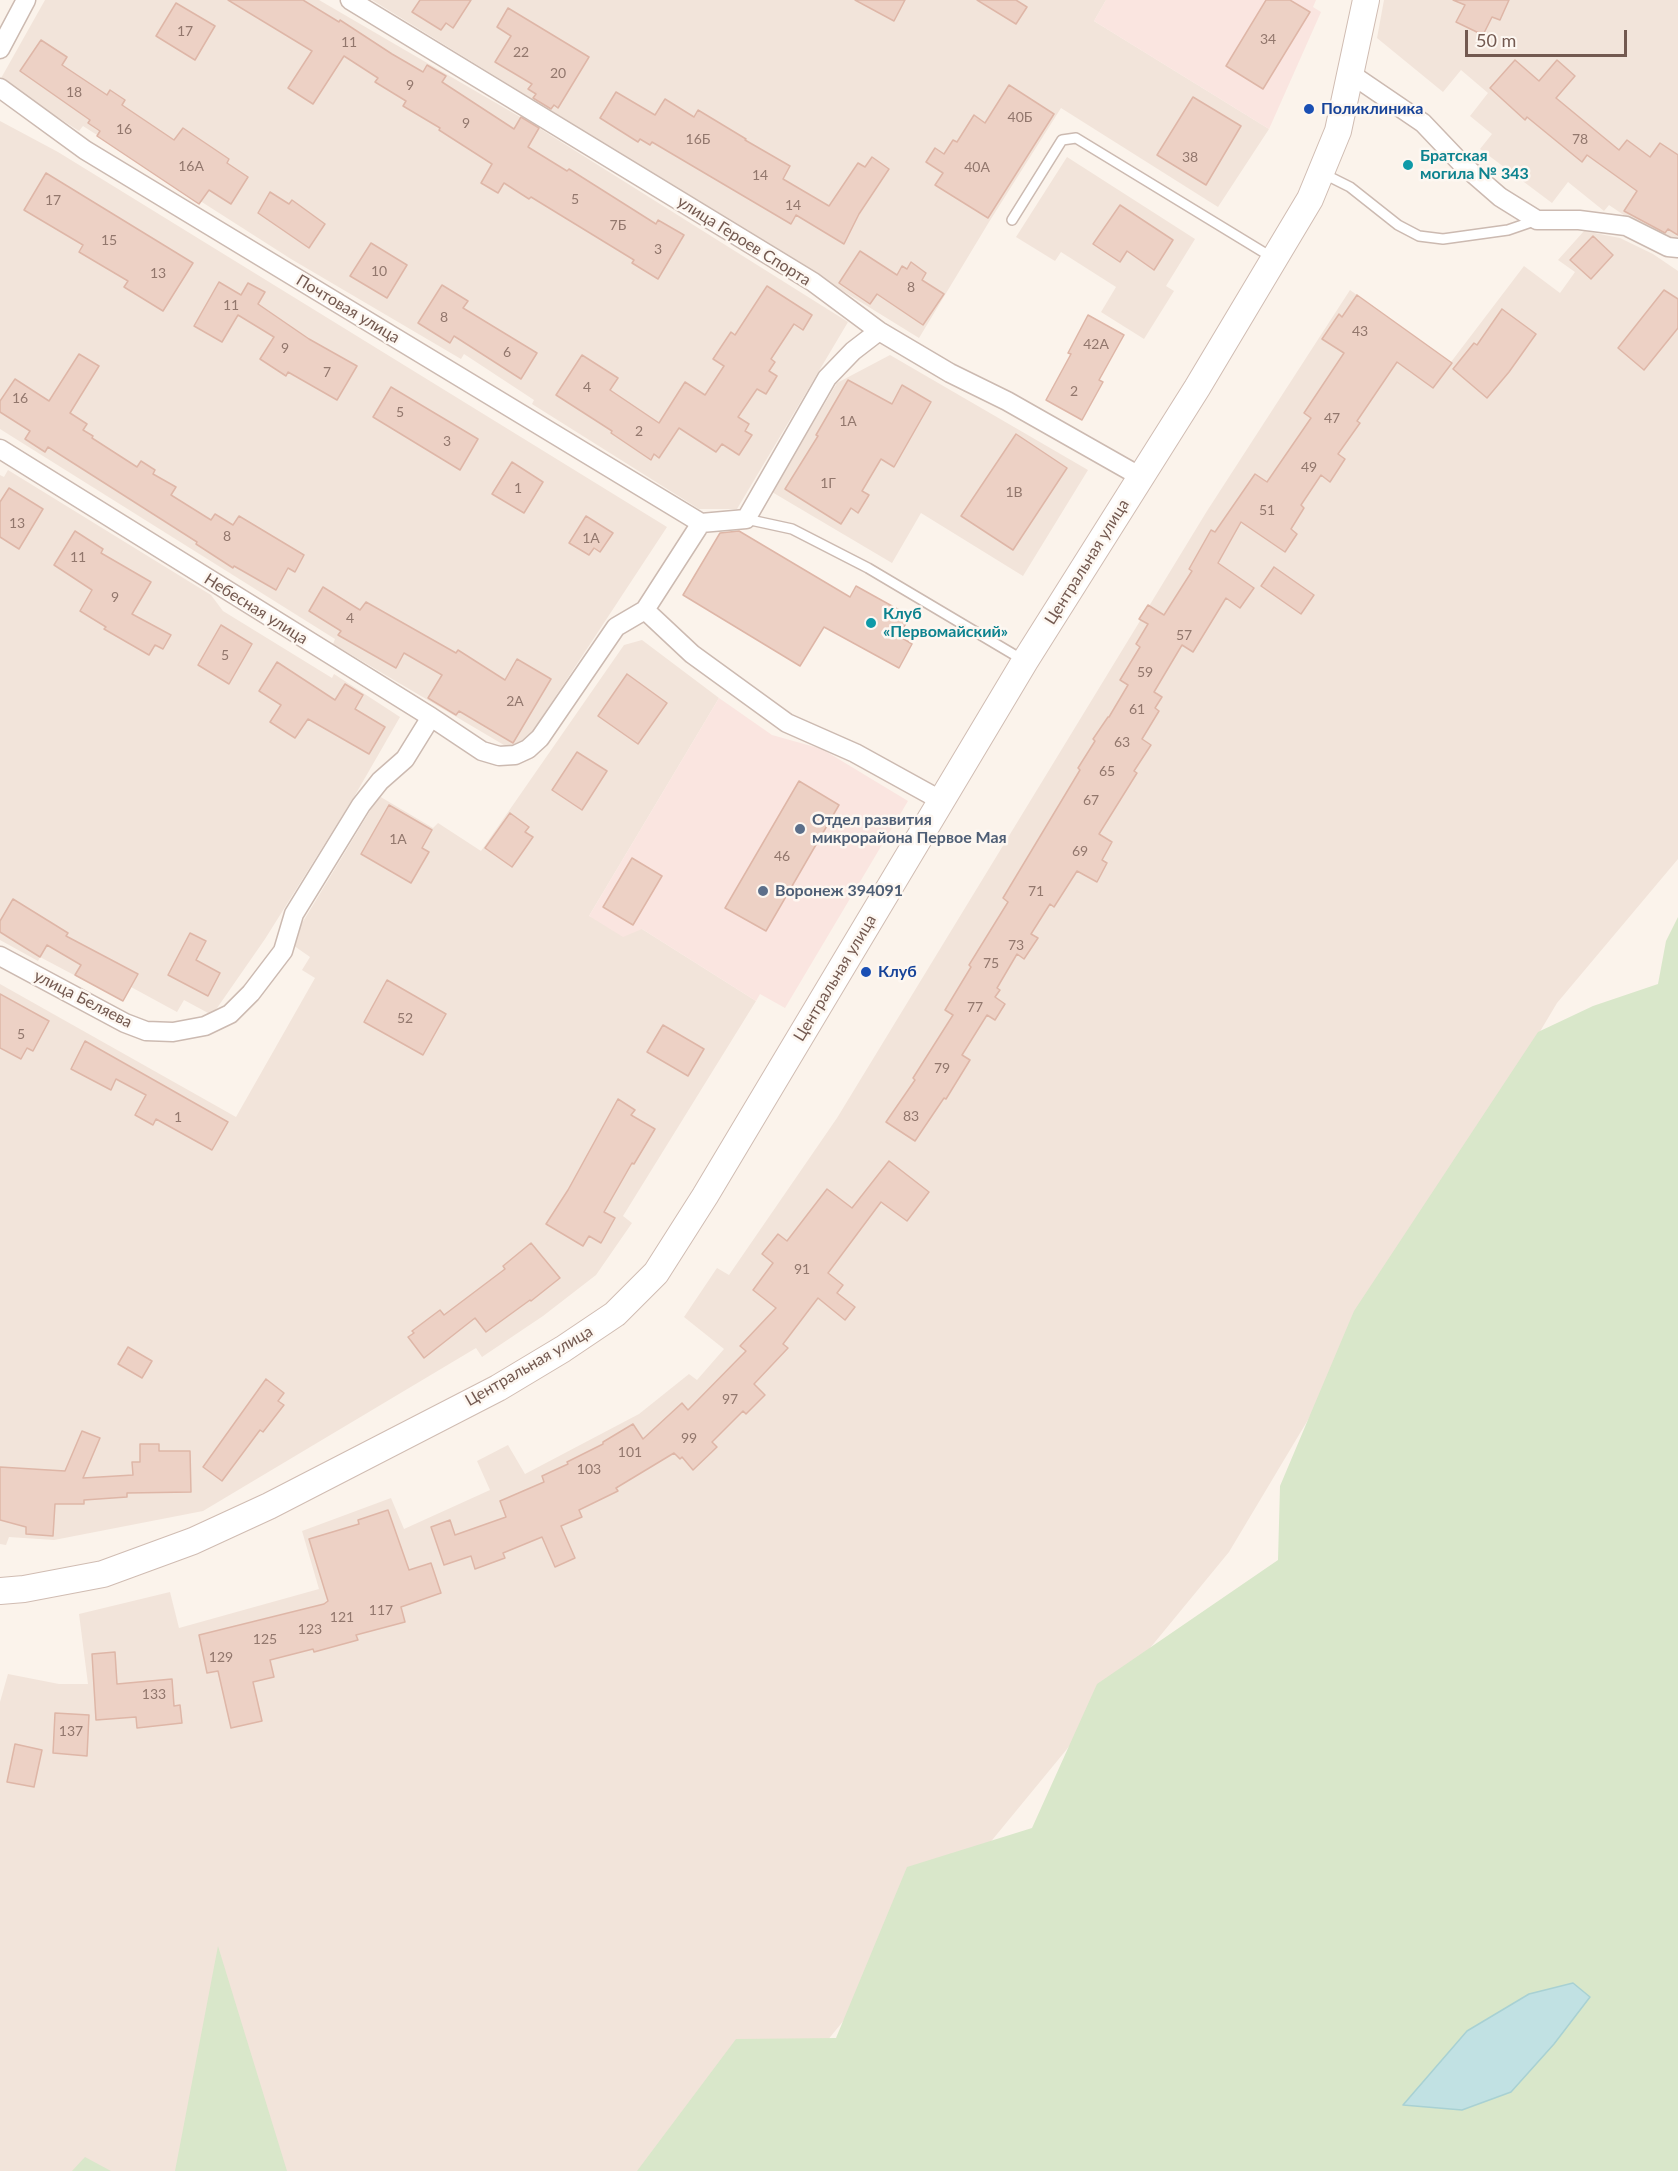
<!DOCTYPE html>
<html>
<head>
<meta charset="utf-8">
<style>
	body { margin:0 }
	#map { position:relative; width:1678px; height:2171px; overflow:hidden; background:#fbf3eb; font-family:Lato,sans-serif }
	canvas { display:block }
	.scale { position:absolute; left:1465px; top:30px; width:162px; height:27px; box-sizing:border-box; border:3px solid #735950; border-top:0; padding-left:8px; font-size:18px; line-height:21px; white-space:nowrap; color:#735950; -webkit-text-stroke:4px #fdf7f1; paint-order:stroke }
</style>
</head>
<body>
<div id="map">
<canvas width="1678" height="2171"></canvas>
<div class="scale">50 m</div>
</div>
<script>
const ctx = document.querySelector('canvas').getContext('2d');
ctx.lineJoin = 'round';
function fill(path, color) {
  ctx.fillStyle = color;
  ctx.fill(path, 'evenodd');
}
function poly(rows) {
  const path = new Path2D();
  for (const r of rows) {
    path.moveTo(r[0], r[1]);
    for (let i = 2; i < r.length; i += 2) path.lineTo(r[i], r[i + 1]);
  }
  return path;
}
function strokePath(path, color, width, dash) {
  ctx.strokeStyle = color;
  ctx.lineWidth = width;
  ctx.lineCap = dash ? 'butt' : 'round';
  ctx.setLineDash(dash || []);
  ctx.stroke(path);
}
function write(font, color, halo, rows, align = 'center') {
  ctx.font = font + ' Lato,sans-serif';
  ctx.lineWidth = 5;
  ctx.setLineDash([]);
  ctx.textBaseline = 'middle';
  ctx.strokeStyle = halo;
  ctx.fillStyle = color;
  for (const [text, x, y, turn = 0] of rows) {
    ctx.save();
    ctx.translate(x, y);
    ctx.rotate((+turn || 0) * Math.PI / 180);
    ctx.textAlign = isNaN(turn) ? turn : align;
    if (halo) ctx.strokeText(text, 0, 0);
    ctx.fillText(text, 0, 0);
    ctx.restore();
  }
}
const residential = poly([
	[45,0,319,0,539,128,848,322,737,509,699,509,532,404,534,400,464,354,461,359,291,259,83,126,79,131,0,80],
	[372,0,1106,0,1094,21,1269,129,1218,207,1061,108,989,222,919,338],
	[1384,0,1678,0,1678,239,1659,239,1609,205,1604,211,1568,182,1552,203,1480,149,1492,134,1470,116,1488,93,1461,70,1443,92,1377,38],
	[0,121,58,152,667,527,525,743,509,748,333,644,335,639,0,429],
	[1067,157,1195,239,1166,286,1174,291,1144,339,1101,312,1116,287,1061,252,1055,261,1016,237],
	[1584,231,1620,238,1653,254,1678,271,1678,859,1557,1003,1229,1552,808,2064,692,2171,0,2171,0,1702,8,1674,59,1684,88,1684,79,1614,170,1592,179,1628,319,1589,302,1531,391,1498,404,1529,490,1490,477,1461,508,1445,525,1474,639,1414,689,1374,697,1380,724,1349,684,1317,717,1268,729,1275,837,1118,1207,511,1350,290,1451,362,1524,266,1560,293,1575,272,1558,260],
	[890,355,1088,470,1023,576,921,513,892,563,772,492,837,383],
	[8,470,211,595,223,611,332,678,334,674,400,717,354,797,265,939,215,1011,210,1014,184,1000,177,1012,131,987,123,1001,40,957,38,961,0,940,0,475,4,477],
	[642,640,719,698,589,916,642,929,756,1001,623,1216,632,1223,596,1275,543,1316,482,1357,476,1348,203,1511,54,1540,9,1537,6,1545,0,1544,0,984,236,1117,315,978,302,970,310,957,290,943,379,796,433,828,438,823,481,851,624,645]
]);
const commercial = poly([
	[1106,0,1316,0,1313,7,1321,12,1269,129,1094,21],
	[719,698,772,735,822,749,908,801,785,1008,760,994,756,1001,642,929,623,937,589,916]
]);
const green = poly([
	[1678,917,1678,2171,637,2171,736,2039,836,2038,907,1867,1032,1828,1097,1684,1278,1560,1280,1486,1354,1311,1538,1032,1593,1006,1658,984,1666,941],
	[218,1946,287,2171,175,2171],
	[85,2157,111,2171,72,2171]
]);
const water = poly([
	[1573,1983,1590,1997,1554,2044,1511,2092,1462,2110,1403,2105,1467,2031,1529,1994,1573,1983]
]);
const building = poly([
	[228,0,303,0,339,22,340,20,392,54,423,72,427,65,446,76,442,82,514,129,521,117,539,128,528,147,567,171,569,169,656,224,658,220,684,235,658,279,632,263,634,260,531,197,529,199,504,183,498,193,481,183,492,164,439,130,440,128,403,106,406,101,375,82,378,78,344,56,313,104,288,88,312,51,228,0],
	[420,0,471,0,453,28,446,23,441,30,412,12,420,0],
	[855,0,905,0,894,21,855,0],
	[977,0,1016,0,1027,7,1016,24,977,0],
	[1266,0,1290,0,1310,12,1263,89,1226,66,1266,0],
	[1453,0,1509,0,1500,20,1492,17,1483,35,1456,22,1465,5,1453,0],
	[176,3,215,26,195,60,156,36,176,3],
	[508,8,589,57,558,108,554,105,551,109,533,98,536,94,528,89,532,84,495,62,511,36,497,27,508,8],
	[41,40,67,57,62,65,107,95,110,90,125,100,122,105,174,140,183,128,229,159,227,163,248,177,231,204,209,190,199,204,97,136,100,131,88,123,90,120,20,71,41,40],
	[1515,60,1539,81,1557,60,1575,76,1556,98,1619,150,1627,140,1650,157,1660,143,1678,155,1678,235,1668,229,1665,233,1624,211,1637,191,1587,155,1582,162,1527,117,1525,120,1490,88,1515,60],
	[1009,85,1054,114,988,218,935,185,943,173,926,162,935,148,944,154,953,140,957,142,974,115,985,123,1009,85],
	[616,92,655,115,665,99,694,117,698,110,746,139,745,140,790,166,783,179,829,206,858,163,865,167,872,157,889,169,859,214,844,244,796,215,791,224,652,142,650,145,640,139,638,142,600,118,616,92],
	[1193,97,1241,126,1206,185,1157,155,1193,97],
	[46,173,193,263,163,311,124,287,128,281,79,252,83,245,24,210,46,173],
	[270,192,289,204,292,200,325,224,309,248,258,213,270,192],
	[1120,205,1173,240,1154,270,1127,251,1120,262,1093,244,1120,205],
	[1593,236,1613,255,1591,279,1570,260,1593,236],
	[371,243,407,265,387,298,350,276,371,243],
	[860,251,897,275,902,266,907,269,911,262,926,273,922,280,944,294,923,325,877,294,870,304,839,283,860,251],
	[219,282,241,295,248,283,265,292,258,304,309,339,357,366,337,400,288,372,286,376,260,359,274,337,238,315,222,342,194,326,219,282],
	[442,285,468,301,463,308,537,353,521,379,454,336,450,343,418,323,442,285],
	[767,286,812,315,803,330,794,324,771,359,775,362,769,371,777,376,766,394,757,389,738,417,749,424,745,431,752,435,739,455,722,444,716,452,679,428,659,458,654,454,651,460,611,433,612,431,556,395,582,355,618,378,610,390,659,423,685,382,705,395,724,366,713,359,731,332,735,335,767,286],
	[1664,290,1678,299,1678,328,1644,370,1618,348,1664,290],
	[1357,295,1452,363,1433,388,1397,362,1357,421,1360,423,1338,454,1345,459,1330,482,1321,475,1301,505,1304,508,1291,529,1297,534,1285,552,1241,522,1218,563,1254,588,1240,608,1226,598,1193,652,1182,645,1154,692,1162,697,1155,708,1159,711,1142,739,1151,745,1134,771,1137,773,1099,834,1112,842,1102,860,1107,863,1097,882,1077,871,1054,907,1050,904,1031,934,1038,938,1024,959,1017,954,997,988,1000,990,995,997,1005,1004,995,1020,987,1015,962,1055,970,1060,946,1099,944,1098,915,1141,886,1122,915,1080,913,1078,953,1015,945,1010,971,967,969,965,1008,902,1003,898,1080,770,1078,768,1095,741,1093,739,1108,717,1109,717,1128,685,1120,680,1140,647,1136,644,1148,624,1139,619,1148,605,1164,615,1192,571,1189,569,1211,530,1215,532,1255,474,1267,482,1311,418,1304,413,1344,353,1322,339,1339,314,1342,317,1357,295],
	[1502,309,1536,334,1509,372,1487,398,1453,369,1474,343,1477,345,1502,309],
	[1088,315,1124,335,1099,380,1103,382,1082,420,1046,400,1071,354,1068,353,1088,315],
	[79,354,99,366,70,413,87,424,83,430,93,436,92,438,137,467,141,461,155,470,153,474,176,487,171,495,211,520,215,514,233,525,239,516,304,555,295,572,288,568,276,590,234,566,233,568,196,544,197,542,48,447,45,452,25,439,30,431,0,412,0,401,15,379,49,401,79,354],
	[848,380,892,404,902,385,931,402,894,467,881,459,862,491,869,495,858,513,851,508,841,524,785,489,818,436,816,435,848,380],
	[391,387,478,439,460,470,373,417,391,387],
	[1016,434,1067,468,1013,550,961,516,1016,434],
	[512,462,543,482,524,513,492,494,512,462],
	[9,488,43,509,19,549,0,537,0,502,9,488],
	[586,516,613,533,600,552,594,548,589,555,569,543,586,516],
	[75,531,103,549,101,553,151,582,132,614,171,635,163,649,155,645,149,655,104,629,106,627,80,611,92,590,54,565,75,531],
	[739,531,850,597,856,586,910,616,899,636,912,644,899,668,824,627,800,666,683,595,720,533,739,531],
	[1274,567,1314,595,1301,614,1261,586,1274,567],
	[323,587,360,610,366,602,456,653,458,650,505,680,517,659,551,679,513,743,459,711,456,715,428,698,442,675,404,653,396,668,338,635,341,631,309,611,323,587],
	[221,625,252,644,229,684,198,665,221,625],
	[277,662,335,700,345,684,363,695,355,709,385,727,369,754,308,719,295,738,270,722,281,705,259,691,277,662],
	[627,674,667,703,638,744,598,716,627,674],
	[577,752,607,771,582,810,552,790,577,752],
	[799,781,839,805,766,931,725,908,799,781],
	[389,805,432,830,422,848,429,852,411,883,361,854,389,805],
	[510,813,529,827,525,832,533,837,512,867,485,848,510,813],
	[632,858,662,876,633,925,603,907,632,858],
	[13,899,68,933,66,936,138,974,123,1001,75,975,81,965,47,945,40,957,0,932,0,921,13,899],
	[190,933,206,941,196,960,220,973,208,996,168,975,190,933],
	[387,980,446,1014,423,1055,364,1022,387,980],
	[0,994,49,1021,33,1051,27,1048,21,1059,0,1048,0,994],
	[663,1025,704,1049,688,1076,647,1052,663,1025],
	[85,1041,228,1122,212,1150,156,1119,153,1125,135,1115,146,1095,116,1079,111,1090,71,1069,85,1041],
	[618,1099,635,1110,631,1115,655,1129,634,1164,632,1163,604,1212,615,1218,601,1243,589,1236,583,1246,546,1224,568,1190,618,1099],
	[889,1161,929,1192,907,1221,881,1202,828,1273,843,1285,837,1293,855,1307,845,1320,818,1298,783,1344,788,1348,754,1384,765,1395,746,1414,743,1411,712,1442,717,1447,693,1470,682,1457,680,1459,674,1453,616,1488,618,1491,579,1510,582,1517,561,1526,575,1558,555,1567,542,1537,503,1553,505,1558,475,1569,471,1556,444,1565,431,1527,450,1520,455,1535,506,1517,500,1501,544,1482,542,1476,568,1464,567,1462,603,1444,603,1442,633,1424,643,1439,682,1403,688,1410,746,1351,740,1346,776,1308,753,1290,773,1263,762,1254,778,1234,787,1241,827,1189,852,1208,889,1161],
	[531,1243,560,1278,531,1301,530,1300,486,1332,475,1318,424,1358,408,1337,414,1333,412,1331,440,1310,444,1315,505,1269,503,1266,531,1243],
	[128,1347,152,1361,142,1378,118,1364,128,1347],
	[266,1379,284,1393,278,1401,284,1405,263,1432,260,1430,222,1481,203,1467,266,1379],
	[82,1431,100,1438,83,1478,133,1475,132,1462,140,1462,140,1444,159,1444,159,1451,190,1451,191,1492,127,1493,127,1497,84,1500,84,1504,55,1504,53,1536,26,1534,26,1527,0,1520,0,1467,65,1471,82,1431],
	[388,1510,409,1570,431,1563,441,1593,401,1607,405,1622,356,1635,358,1640,314,1652,313,1649,270,1660,274,1677,253,1682,262,1721,231,1728,218,1671,207,1673,199,1635,324,1604,328,1601,309,1539,359,1524,358,1520,388,1510],
	[115,1652,117,1684,172,1679,174,1706,180,1705,182,1723,137,1728,136,1717,96,1720,92,1654,115,1652],
	[55,1713,89,1715,87,1756,53,1753,55,1713],
	[15,1744,42,1750,34,1787,7,1782,15,1744]
]);
const lane = poly([
	[1324,174,1350,187,1398,225,1419,236,1443,239,1508,230,1537,220],
	[1012,220,1062,140,1076,138,1273,258],
	[746,519,792,529,868,568,1023,660]
]);
const street = poly([
	[350,0,813,282,879,331,950,373,1007,401,1141,477],
	[0,49,26,0],
	[1351,74,1423,123,1462,164,1500,197,1537,220,1579,220,1626,226,1668,247,1678,248],
	[0,88,85,150,701,523],
	[0,449,431,717,482,751,499,756,515,755,528,749,540,738,616,627,645,610,701,523,746,519,827,378,853,351,879,331],
	[645,610,692,654,787,723,855,753,942,801],
	[0,956,125,1023,146,1031,173,1032,205,1026,230,1014,251,993,283,951,294,914,361,805,380,781,405,759,431,717]
]);
const secondary = poly([
	[0,1591,24,1589,103,1574,193,1541,269,1506,498,1388,563,1349,615,1314,656,1273,705,1196,1025,661,1197,388,1310,199,1338,131,1366,0]
]);
const markers = [
	[1309,109,6,"#1a4fb4"],
	[1408,165,6,"#0f9aa8"],
	[871,623,6,"#0f9aa8"],
	[800,829,6,"#5c6f8a"],
	[763,891,6,"#5c6f8a"],
	[866,972,6,"#1a4fb4"]
];
const numberNames = [
	["17",185,31],
	["34",1268,39],
	["11",349,42],
	["22",521,52],
	["20",558,73],
	["9",410,85],
	["18",74,92],
	["40Б",1020,117],
	["9",466,123],
	["16",124,129],
	["16Б",698,139],
	["78",1580,139],
	["38",1190,157],
	["16А",191,166],
	["40А",977,167],
	["14",760,175],
	["5",575,199],
	["17",53,200],
	["14",793,205],
	["7Б",618,225],
	["15",109,240],
	["3",658,249],
	["10",379,271],
	["13",158,273],
	["8",911,287],
	["11",231,305],
	["8",444,317],
	["43",1360,331],
	["42А",1096,344],
	["9",285,348],
	["6",507,352],
	["7",327,372],
	["4",587,387],
	["2",1074,391],
	["16",20,398],
	["5",400,412],
	["47",1332,418],
	["1А",848,421],
	["2",639,431],
	["3",447,441],
	["49",1309,467],
	["1Г",828,483],
	["1",518,488],
	["1В",1014,492],
	["51",1267,510],
	["13",17,523],
	["8",227,536],
	["1А",591,538],
	["11",78,557],
	["9",115,597],
	["4",350,618],
	["57",1184,635],
	["5",225,655],
	["59",1145,672],
	["2А",515,701],
	["61",1137,709],
	["63",1122,742],
	["65",1107,771],
	["67",1091,800],
	["1А",398,839],
	["69",1080,851],
	["46",782,856],
	["71",1036,891],
	["73",1016,945],
	["75",991,963],
	["77",975,1007],
	["52",405,1018],
	["5",21,1034],
	["79",942,1068],
	["83",911,1116],
	["1",178,1117],
	["91",802,1269],
	["97",730,1399],
	["99",689,1438],
	["101",630,1452],
	["103",589,1469],
	["117",381,1610],
	["121",342,1617],
	["123",310,1629],
	["125",265,1639],
	["129",221,1657],
	["133",154,1694],
	["137",71,1731]
];
const transitNames = [
	["Поликлиника",1321,109],
	["Клуб",878,972]
];
const cultureNames = [
	["Братская",1420,156],
	["могила № 343",1420,174],
	["Клуб",883,614],
	["«Первомайский»",883,632]
];
const streetNames = [
	["улица Героев Спорта",744,241,32],
	["Почтовая улица",348,309,31],
	["Центральная улица",1087,562,-58],
	["Небесная улица",256,609,32],
	["Центральная улица",835,978,-59],
	["улица Беляева",83,999,27],
	["Центральная улица",529,1366,-30]
];
const serviceNames = [
	["Отдел развития",812,820],
	["микрорайона Первое Мая",812,838],
	["Воронеж 394091",775,891]
];
fill(residential, '#f2e4da');
fill(commercial, '#fae5e0');
fill(green, '#d9e7ca');
fill(water, '#c1e1e3');
strokePath(water, '#a8d1d3', 1.5);
fill(building, '#edd1c5');
strokePath(building, '#deb6a7', 1.5);
strokePath(lane, '#ccbab1', 12);
strokePath(street, '#ccbab1', 21);
strokePath(secondary, '#d0bcb2', 28);
strokePath(lane, '#fff', 9);
strokePath(street, '#fff', 18);
strokePath(secondary, '#fff', 26);
for (const [x, y, r, color] of markers) {
  const dot = new Path2D();
  dot.arc(x, y, r, 0, 2 * Math.PI);
  ctx.fillStyle = color;
  ctx.fill(dot);
  strokePath(dot, '#fdf7f1', 2);
}
write('14px', '#92776d', null, numberNames);
write('bold 16px', '#164399', '#fdf7f1', transitNames, 'left');
write('bold 16px', '#0d838f', '#fdf7f1', cultureNames, 'left');
write('16px', '#735950', '#fdf7f1', streetNames);
write('bold 16px', '#4e5e75', '#fdf7f1', serviceNames, 'left');
</script>
</body>
</html>
